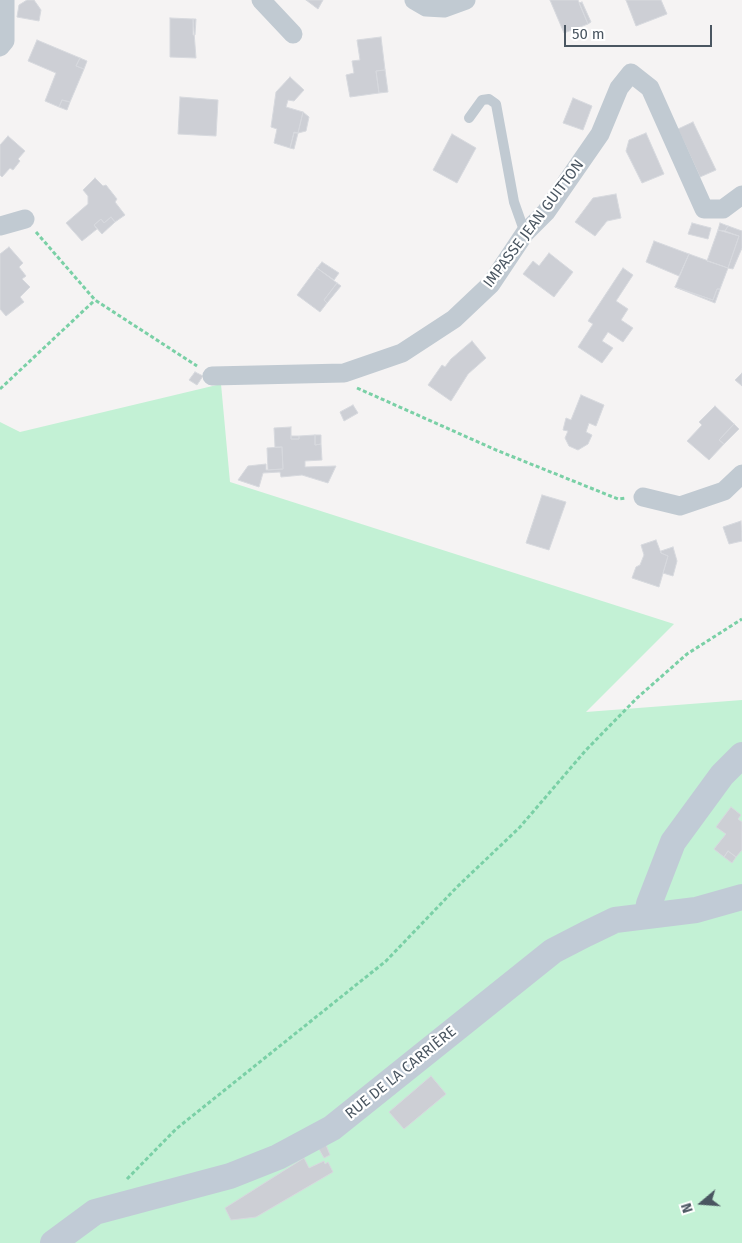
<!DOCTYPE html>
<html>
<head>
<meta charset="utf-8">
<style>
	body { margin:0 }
	#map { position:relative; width:742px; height:1243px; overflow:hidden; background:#f5f3f3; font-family:"Fira Sans",sans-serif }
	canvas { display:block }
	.north { position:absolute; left:677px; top:1178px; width:50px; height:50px; -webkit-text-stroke:4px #fff; paint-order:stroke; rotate:252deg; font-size:14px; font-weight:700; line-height:20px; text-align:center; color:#4a5661 }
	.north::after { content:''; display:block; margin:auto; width:18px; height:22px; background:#4a5661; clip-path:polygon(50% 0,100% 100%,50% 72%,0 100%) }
	.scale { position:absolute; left:564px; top:25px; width:148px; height:22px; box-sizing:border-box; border:2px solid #4a5661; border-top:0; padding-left:6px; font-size:15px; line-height:18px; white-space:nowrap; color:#4a5661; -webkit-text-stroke:4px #fff; paint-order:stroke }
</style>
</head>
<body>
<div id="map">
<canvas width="742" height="1243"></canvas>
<div class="north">N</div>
<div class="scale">50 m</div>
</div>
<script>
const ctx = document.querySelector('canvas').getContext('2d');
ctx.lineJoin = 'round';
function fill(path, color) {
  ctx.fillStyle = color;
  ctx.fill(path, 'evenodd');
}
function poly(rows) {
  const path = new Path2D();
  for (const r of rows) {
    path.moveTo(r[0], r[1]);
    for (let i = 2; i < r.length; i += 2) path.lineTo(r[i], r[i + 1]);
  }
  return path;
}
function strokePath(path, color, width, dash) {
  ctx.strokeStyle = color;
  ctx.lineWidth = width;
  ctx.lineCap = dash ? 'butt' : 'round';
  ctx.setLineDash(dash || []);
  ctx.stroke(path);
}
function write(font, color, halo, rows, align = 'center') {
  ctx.font = font + ' "Fira Sans",sans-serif';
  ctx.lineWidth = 4.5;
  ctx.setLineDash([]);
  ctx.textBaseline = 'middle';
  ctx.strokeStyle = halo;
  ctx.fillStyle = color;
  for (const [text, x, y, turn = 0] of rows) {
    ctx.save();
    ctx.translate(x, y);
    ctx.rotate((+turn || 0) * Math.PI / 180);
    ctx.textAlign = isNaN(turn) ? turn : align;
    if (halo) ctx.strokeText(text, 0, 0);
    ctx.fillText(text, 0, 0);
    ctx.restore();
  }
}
const green = poly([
	[221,384,230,482,674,624,586,712,742,700,742,1243,0,1243,0,422,20,432]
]);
const building = poly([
	[27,0,34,0,41,10,39,21,17,17,19,5,27,0],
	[306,0,323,0,318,9,306,0],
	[550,0,578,0,588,24,564,33,550,0],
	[626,0,661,0,667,14,636,26,626,0],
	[582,2,591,22,588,24,579,3,582,2],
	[170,18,193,19,196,58,170,57,170,18],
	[193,19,196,19,195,35,193,35,193,19],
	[381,37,385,70,376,71,379,93,350,97,346,75,354,73,352,61,360,60,357,40,381,37],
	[37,40,80,58,76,66,84,69,70,102,62,100,59,107,45,101,56,73,28,61,37,40],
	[80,58,87,61,84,69,76,66,80,58],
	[385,70,388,92,379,93,376,71,385,70],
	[290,77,304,90,294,101,288,100,286,107,303,112,298,133,294,132,290,148,274,143,277,129,271,127,276,92,290,77],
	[180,97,218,100,216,136,178,134,180,97],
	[573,98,592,106,583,130,563,123,573,98],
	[62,100,70,102,67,110,59,107,62,100],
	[303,112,309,117,306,131,298,133,303,112],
	[693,122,716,170,700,177,678,129,693,122],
	[294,133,298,133,294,149,290,148,294,133],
	[646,133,664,174,642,183,626,151,629,140,646,133],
	[452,134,476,148,457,183,433,170,452,134],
	[8,136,25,151,18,159,20,161,13,170,10,168,2,177,0,175,0,145,8,136],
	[95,178,103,186,106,185,117,199,115,202,125,215,115,222,111,217,104,223,101,219,94,225,97,229,82,241,66,223,88,204,88,196,83,190,95,178],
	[616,194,621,218,607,221,595,236,575,222,593,198,616,194],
	[111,217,115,222,102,234,94,225,101,219,104,223,111,217],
	[692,223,711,228,708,239,688,234,692,223],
	[720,223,728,226,725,231,718,230,720,223],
	[728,226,742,231,742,248,733,269,728,268,739,236,725,231,728,226],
	[718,230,739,236,728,268,707,261,718,230],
	[654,241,689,254,679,276,646,262,654,241],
	[9,247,23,263,19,267,26,276,22,279,30,287,20,297,24,302,6,316,0,309,0,254,9,247],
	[549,253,573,272,554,297,523,274,533,261,539,266,549,253],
	[689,254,728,268,720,289,717,289,713,300,675,287,689,254],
	[322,262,339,273,334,280,317,268,322,262],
	[317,268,337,283,324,300,327,303,320,312,297,295,317,268],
	[623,268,633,275,616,301,628,309,621,320,633,328,623,342,608,332,602,341,613,348,602,363,578,347,593,324,588,321,623,268],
	[337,283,341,286,327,303,324,300,337,283],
	[675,287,713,300,717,289,720,289,715,303,675,287],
	[472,341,486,358,468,374,451,401,428,385,442,365,445,367,451,359,472,341],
	[195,372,203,376,197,385,189,380,195,372],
	[742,373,742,386,735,380,742,373],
	[581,395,604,405,596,426,589,423,586,432,592,435,588,444,578,450,569,446,565,438,568,431,563,430,566,418,571,420,581,395],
	[353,405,358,413,344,421,340,412,353,405],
	[715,406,734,424,719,440,724,444,709,460,687,441,702,425,699,422,715,406],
	[734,424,739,429,724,444,719,440,734,424],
	[291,427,291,439,299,439,299,436,315,435,315,445,321,444,322,460,305,461,305,467,336,466,328,483,302,475,281,477,280,472,263,473,259,487,238,480,248,466,266,464,266,470,283,469,282,447,275,447,274,428,291,427],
	[315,435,321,435,321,444,315,445,315,435],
	[291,436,299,436,299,439,291,439,291,436],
	[282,447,283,469,268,470,267,448,282,447],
	[542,495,566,502,549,550,526,543,542,495],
	[741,521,742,541,729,544,723,527,741,521],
	[656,540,661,553,668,556,659,587,632,578,636,567,640,565,644,555,641,545,656,540],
	[673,547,677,561,673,576,663,573,668,556,661,553,661,551,673,547],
	[731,807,741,815,738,819,742,822,742,850,736,857,728,851,724,857,714,849,726,834,716,827,731,807],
	[728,851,736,857,732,863,724,857,728,851],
	[431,1076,446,1094,404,1129,389,1112,431,1076],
	[326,1145,330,1155,324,1158,319,1149,326,1145],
	[304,1158,309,1168,324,1161,325,1164,328,1162,333,1172,256,1217,231,1220,225,1208,304,1158]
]);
const path = poly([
	[36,232,95,300,197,366],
	[357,388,496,450,618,499,626,498],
	[0,389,95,300],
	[127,1179,176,1129,386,961,457,887,520,827,586,750,637,698,687,654,742,619]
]);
const lane = poly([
	[469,118,482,100,489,99,496,104,514,202,525,233]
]);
const street = poly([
	[261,0,293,34],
	[414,0,426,7,444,8,466,0],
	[0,47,5,41,5,0],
	[0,226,25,219],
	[212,376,344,373,402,353,454,319,491,284,525,233,546,212,600,134,619,88,631,73,650,88,704,209,723,209,742,195],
	[643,497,680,506,724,491,742,474]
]);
const secondary = poly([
	[647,915,649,904,673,842,722,775,742,755],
	[53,1243,95,1212,230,1176,278,1157,332,1128,553,951,586,934,615,920,696,910,742,897]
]);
const streetNames = [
	["IMPASSE JEAN GUITTON",534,224,-53],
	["RUE DE LA CARRIÈRE",401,1073,-39]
];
fill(green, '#c3f1d5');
fill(building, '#cdcfd5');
strokePath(building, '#d7d9de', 1);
strokePath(path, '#7ad0a6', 3, [4, 2.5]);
strokePath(lane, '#c1cad2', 10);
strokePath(street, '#c1cad2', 19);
strokePath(secondary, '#c1cbd6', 26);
write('15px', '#4a5661', '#fff', streetNames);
</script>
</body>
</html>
